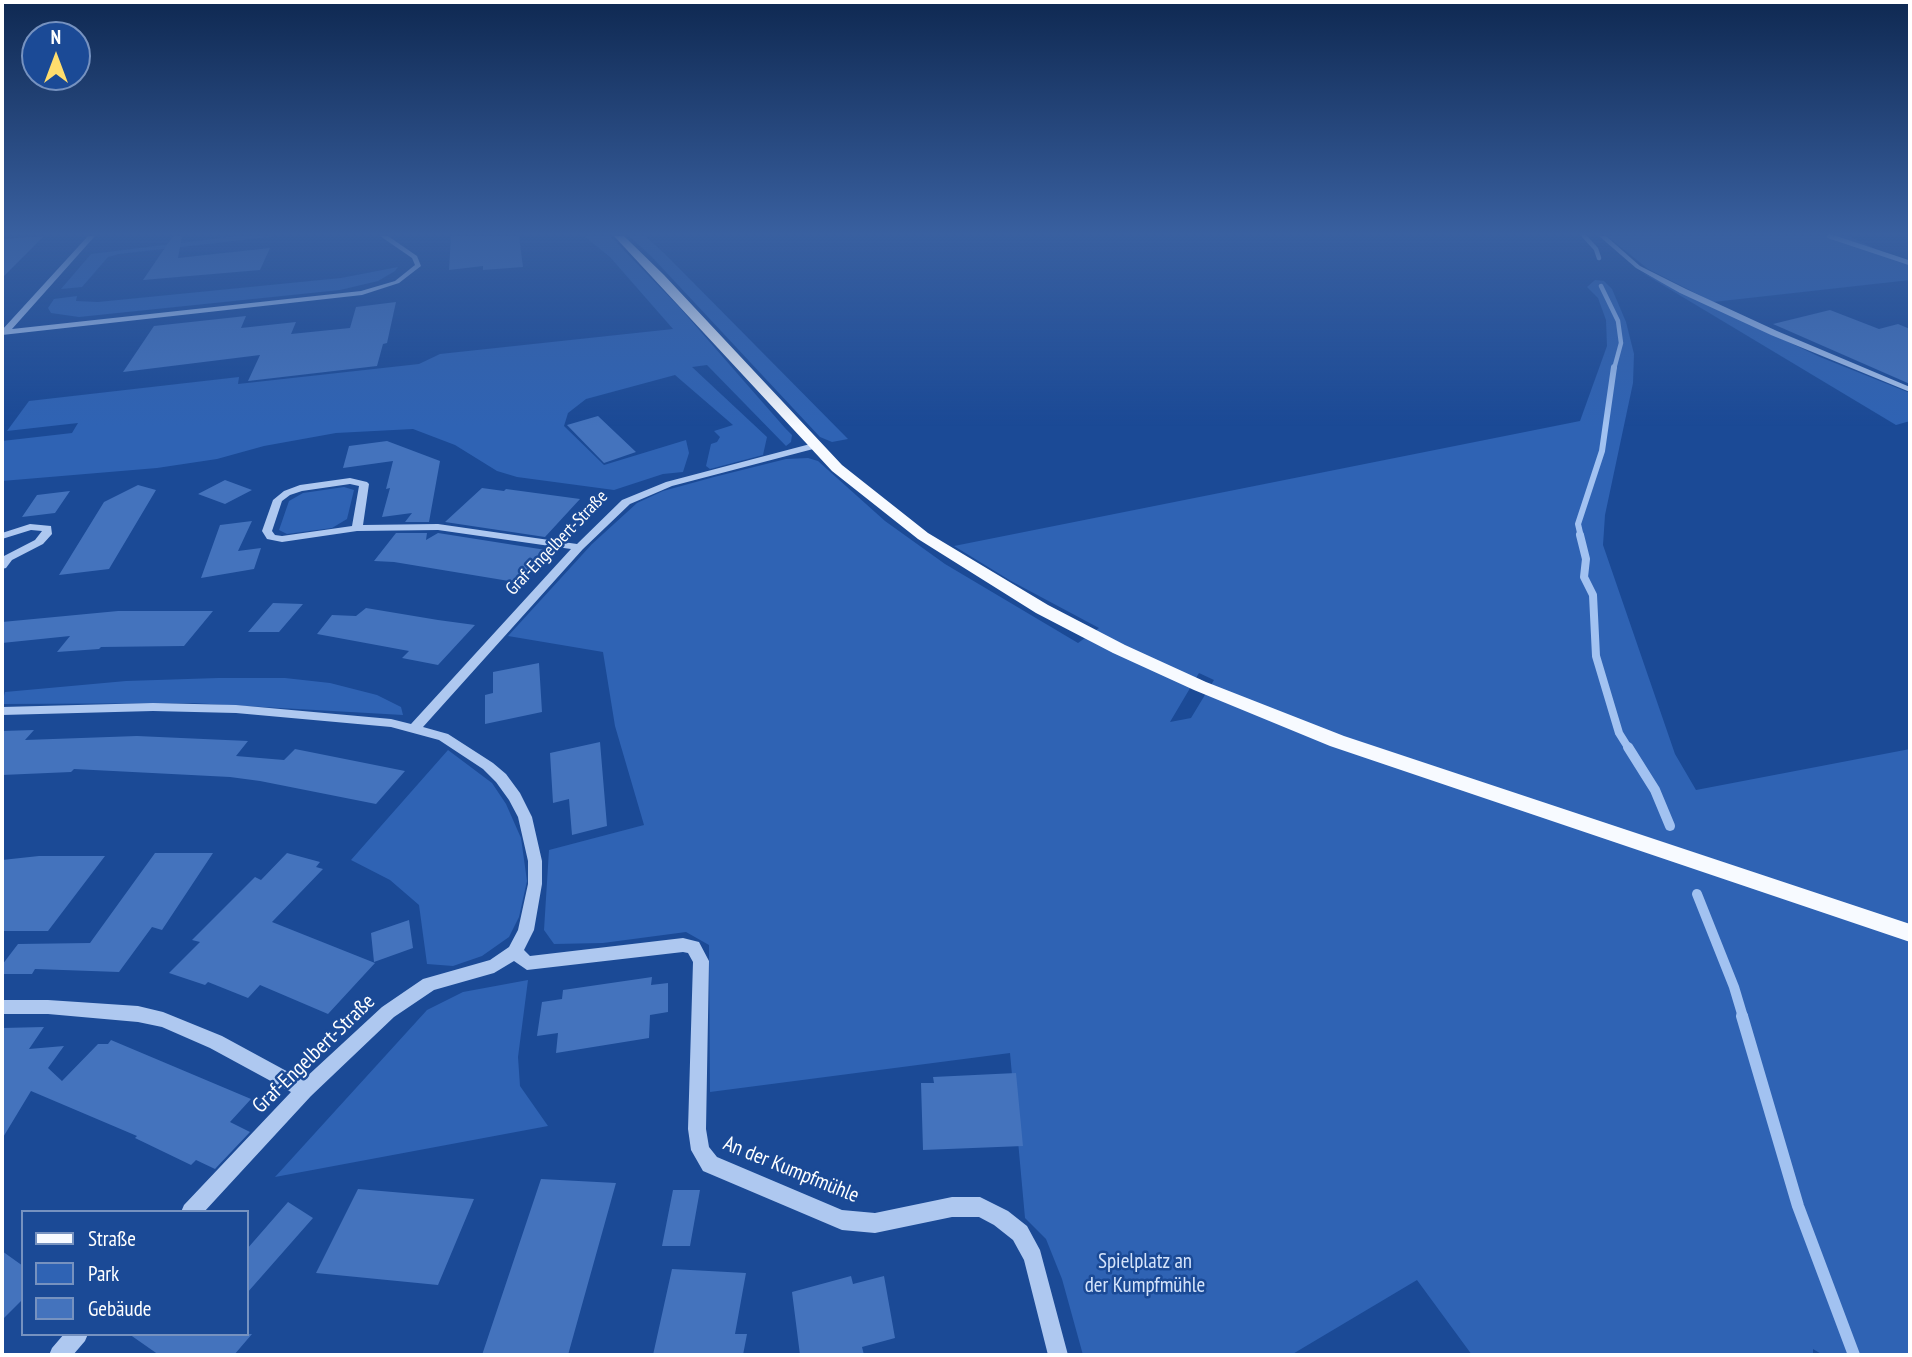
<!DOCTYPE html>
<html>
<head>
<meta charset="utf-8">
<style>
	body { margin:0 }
	#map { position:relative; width:1912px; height:1357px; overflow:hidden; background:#1b4a96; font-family:"PT Sans Narrow",sans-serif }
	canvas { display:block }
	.frame { position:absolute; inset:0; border:4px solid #fff; pointer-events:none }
	.legend { position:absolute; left:21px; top:1210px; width:228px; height:126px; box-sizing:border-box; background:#1b4a96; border:2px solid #7692c0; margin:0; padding:9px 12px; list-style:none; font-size:21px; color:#fff }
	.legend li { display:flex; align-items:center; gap:14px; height:35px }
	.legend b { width:35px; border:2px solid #7692c0 }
	.north { position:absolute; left:21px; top:21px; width:70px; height:70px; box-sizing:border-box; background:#1b4a96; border:2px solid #7692c0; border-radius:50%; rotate:0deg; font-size:19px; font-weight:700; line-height:28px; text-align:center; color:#fff }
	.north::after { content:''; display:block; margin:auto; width:24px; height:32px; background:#ffdd6d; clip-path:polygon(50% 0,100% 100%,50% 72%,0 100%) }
</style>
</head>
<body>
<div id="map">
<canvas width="1912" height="1357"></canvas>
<div class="frame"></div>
<ul class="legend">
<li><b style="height:9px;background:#f7faff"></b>Straße</li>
<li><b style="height:19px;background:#2f63b4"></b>Park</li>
<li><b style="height:19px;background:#4473bd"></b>Gebäude</li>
</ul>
<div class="north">N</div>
</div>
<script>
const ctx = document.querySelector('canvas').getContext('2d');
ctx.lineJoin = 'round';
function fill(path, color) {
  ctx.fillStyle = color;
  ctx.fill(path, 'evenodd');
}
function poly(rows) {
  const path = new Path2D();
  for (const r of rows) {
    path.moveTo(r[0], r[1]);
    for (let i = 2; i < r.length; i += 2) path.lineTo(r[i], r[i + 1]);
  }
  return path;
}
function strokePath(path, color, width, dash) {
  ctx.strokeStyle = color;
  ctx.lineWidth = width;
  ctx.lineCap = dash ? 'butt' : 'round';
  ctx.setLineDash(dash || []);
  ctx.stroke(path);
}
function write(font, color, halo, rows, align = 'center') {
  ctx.font = font + ' "PT Sans Narrow",sans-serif';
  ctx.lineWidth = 5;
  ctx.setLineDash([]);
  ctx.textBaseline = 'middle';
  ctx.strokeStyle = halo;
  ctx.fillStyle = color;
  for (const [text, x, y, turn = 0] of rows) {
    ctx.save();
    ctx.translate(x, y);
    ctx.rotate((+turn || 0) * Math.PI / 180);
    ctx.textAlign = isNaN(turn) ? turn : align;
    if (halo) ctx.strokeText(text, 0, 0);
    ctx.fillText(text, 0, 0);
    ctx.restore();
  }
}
const green = poly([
	[236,236,278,236,119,254,108,257,82,287,61,289,91,254],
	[584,236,609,236,616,242,680,308,785,428,792,435,791,442,786,446,707,365,692,367,767,437,763,455,710,469,706,466,711,444,717,442,720,437,714,431,733,425,675,375,586,399,568,413,564,426,604,465,686,440,689,453,683,472,663,474,614,490,517,477,497,471,455,445,413,429,336,433,264,446,217,459,157,468,2,481,2,441,72,433,78,423,7,431,29,401,239,377,238,384,419,364,440,354,673,329,610,257],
	[629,236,645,236,664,253,848,439,832,442,820,437,651,256],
	[1607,236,1848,236,1910,265,1910,280,1713,302,1648,269],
	[398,267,395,271,378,281,340,290,79,317,51,313,48,308,54,299,77,296,76,301,98,302,341,278],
	[1641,272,1820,357,1910,393,1910,421,1896,425],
	[1595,280,1604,281,1612,289,1626,322,1634,354,1633,383,1605,515,1603,545,1675,754,1696,790,1910,749,1910,1355,1823,1355,1813,1349,1813,1355,1472,1355,1417,1280,1291,1355,1083,1355,1062,1279,1046,1239,1025,1218,1010,1053,710,1092,709,945,686,932,603,943,554,944,544,930,549,850,644,825,615,726,603,652,508,636,592,544,637,503,663,491,714,477,786,459,808,458,818,461,885,521,945,564,1078,643,1099,628,1011,581,954,546,1580,421,1607,346,1606,320,1598,298,1587,287],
	[1199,673,1214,680,1191,718,1170,722],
	[344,487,354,490,347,519,332,528,287,534,279,530,289,501,303,493],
	[218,678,285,678,330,683,377,695,401,707,403,715,192,703,2,704,5,692,126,681],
	[448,750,492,783,506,804,521,838,527,881,519,917,509,937,482,956,453,966,427,964,419,905,390,880,351,860],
	[528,980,518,1057,520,1086,548,1126,275,1177,427,1010,463,992]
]);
const streamFar4 = poly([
	[1584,236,1596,249,1599,258],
	[1829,236,1910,263],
	[1601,286,1618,321,1621,343,1614,369]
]);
const streamFar3 = poly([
	[1581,537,1578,524,1602,451,1614,367]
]);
const streamFar2 = poly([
	[1580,535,1586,559,1584,577,1593,595,1596,656,1619,733,1629,749]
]);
const streamFar1 = poly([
	[1628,747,1655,790,1670,826],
	[1697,894,1734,987,1743,1017]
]);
const stream = poly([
	[1742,1016,1798,1206,1854,1355]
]);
const building = poly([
	[44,236,2,278,2,239],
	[173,236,182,236,178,258,270,248,260,270,143,280],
	[451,236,519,236,523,267,483,270,483,266,449,270],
	[396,302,387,343,383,344,377,366,248,381,260,355,123,372,154,326,246,316,241,328,296,322,291,334,350,328,356,307],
	[1830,310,1879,329,1898,324,1910,329,1910,384,1773,324],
	[598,416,636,452,604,463,567,425],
	[387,441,440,461,429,522,405,522,412,513,382,517,390,488,386,489,393,461,343,468,349,446],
	[225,480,252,490,225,504,198,494],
	[138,485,156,490,109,569,59,575,104,502],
	[482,488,504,491,506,489,580,499,545,537,445,522],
	[70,491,55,513,22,517,37,495],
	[252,521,238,551,261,548,254,569,201,578,220,525],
	[396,533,427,533,426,540,438,533,546,550,515,582,394,562,374,561],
	[273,603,303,604,279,632,248,632],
	[366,608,438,620,475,625,438,665,402,658,409,651,317,634,332,615,356,616],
	[118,611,213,611,184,646,101,647,99,649,57,652,70,636,2,643,2,622],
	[539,663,542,712,485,724,485,695,493,693,493,672],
	[34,730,25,740,137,736,248,741,236,756,284,760,295,749,405,771,376,804,260,781,230,777,74,769,71,772,2,775,2,731],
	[600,742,607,826,572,835,569,799,553,803,550,753],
	[155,853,213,853,162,930,152,927,119,972,35,969,32,974,2,974,2,965,18,944,90,943],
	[287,853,320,862,316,867,323,869,272,922,375,963,328,1014,260,985,248,998,208,982,205,985,169,973,200,942,192,940,255,877,261,880],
	[39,856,105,856,48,931,2,931,2,860],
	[409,920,413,948,374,962,371,933],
	[652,977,651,985,668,983,668,1012,650,1015,649,1038,556,1053,558,1033,537,1036,542,1002,562,999,563,990],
	[44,1027,29,1049,64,1046,48,1068,62,1081,98,1044,108,1044,111,1040,251,1099,230,1122,250,1132,215,1169,196,1160,191,1165,135,1138,137,1136,31,1091,2,1139,2,1028],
	[1016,1073,1023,1146,923,1150,921,1083,934,1083,933,1077],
	[541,1179,616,1183,568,1355,482,1355],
	[358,1189,474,1199,438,1285,316,1273],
	[673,1190,700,1190,690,1246,662,1246],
	[288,1202,313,1218,247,1293,247,1249],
	[2,1251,23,1266,23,1299,2,1320],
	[672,1269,746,1273,735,1334,747,1334,743,1355,653,1355],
	[851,1276,853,1284,884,1276,895,1338,862,1347,864,1355,800,1355,792,1292],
	[129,1334,252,1334,234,1355,159,1355]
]);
const minor = poly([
	[88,236,95,236,12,329,361,291,395,281,415,265,412,258,380,236,388,236,417,256,421,266,399,283,362,295,2,335,2,330,88,236],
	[1599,236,1606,236,1640,266,1686,289,1777,331,1910,387,1910,392,1771,335,1680,293,1636,268,1599,236],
	[814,443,819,446,817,448,672,486,630,504,583,549,423,727,448,734,493,763,506,774,520,793,532,817,542,861,542,884,534,930,524,950,530,956,683,938,699,942,709,961,706,1129,709,1147,717,1157,842,1210,875,1213,952,1197,980,1197,1008,1211,1027,1226,1040,1250,1068,1355,1048,1355,1024,1260,1013,1240,994,1225,979,1217,952,1217,875,1233,842,1230,703,1171,691,1150,688,1129,693,962,688,953,683,952,527,970,514,961,494,973,434,990,394,1017,311,1096,204,1212,181,1212,184,1205,291,1092,210,1048,162,1027,138,1022,48,1014,2,1014,2,1000,48,1000,138,1006,163,1012,222,1036,303,1080,382,1007,423,979,490,960,509,947,518,930,528,884,528,861,518,817,509,800,496,782,483,769,439,740,391,727,236,713,153,711,2,715,2,707,153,703,236,705,391,719,411,724,571,549,438,530,357,531,282,542,267,539,262,531,273,500,284,491,300,485,350,478,367,482,369,484,363,525,438,524,577,544,622,500,666,482,814,443],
	[350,484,359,486,352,526,282,536,275,535,272,531,282,501,290,495,302,491,350,484],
	[30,524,51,526,52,534,43,544,12,560,6,568,2,569,2,559,4,556,35,540,42,531,31,530,2,539,2,533,30,524],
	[64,1334,88,1334,85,1341,73,1355,49,1355,52,1348,64,1334]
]);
const major = poly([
	[614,236,624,236,664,275,842,465,928,533,1048,605,1125,645,1206,682,1344,736,1910,924,1910,942,1330,746,1194,690,1113,653,1036,613,918,539,832,471,614,236]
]);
const streetNames = [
	["Graf-Engelbert-Straße",557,543,-46]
];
const nearStreetnames = [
	["Graf-Engelbert-Straße",314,1054,-44],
	["An der Kumpfmühle",791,1170,22]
];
const nearParknames = [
	["Spielplatz an",1145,1262],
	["der Kumpfmühle",1145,1286]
];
fill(green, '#2f63b4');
strokePath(streamFar4, '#a2c2f1', 4.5);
strokePath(streamFar3, '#a2c2f1', 6);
strokePath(streamFar2, '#a2c2f1', 8);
strokePath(streamFar1, '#a2c2f1', 10);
strokePath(stream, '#a2c2f1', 12);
fill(building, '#4473bd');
fill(minor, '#aec8f0');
fill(major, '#f7faff');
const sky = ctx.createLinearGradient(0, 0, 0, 426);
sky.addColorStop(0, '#0f2952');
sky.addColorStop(0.55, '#3960a0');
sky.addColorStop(1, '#3960a000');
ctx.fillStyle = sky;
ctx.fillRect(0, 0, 1912, 426);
write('18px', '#fff', '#1b4a96', streetNames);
write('21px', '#fff', '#1b4a96', nearStreetnames);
write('21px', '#d5e4fb', '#1b4a96', nearParknames);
</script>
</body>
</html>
